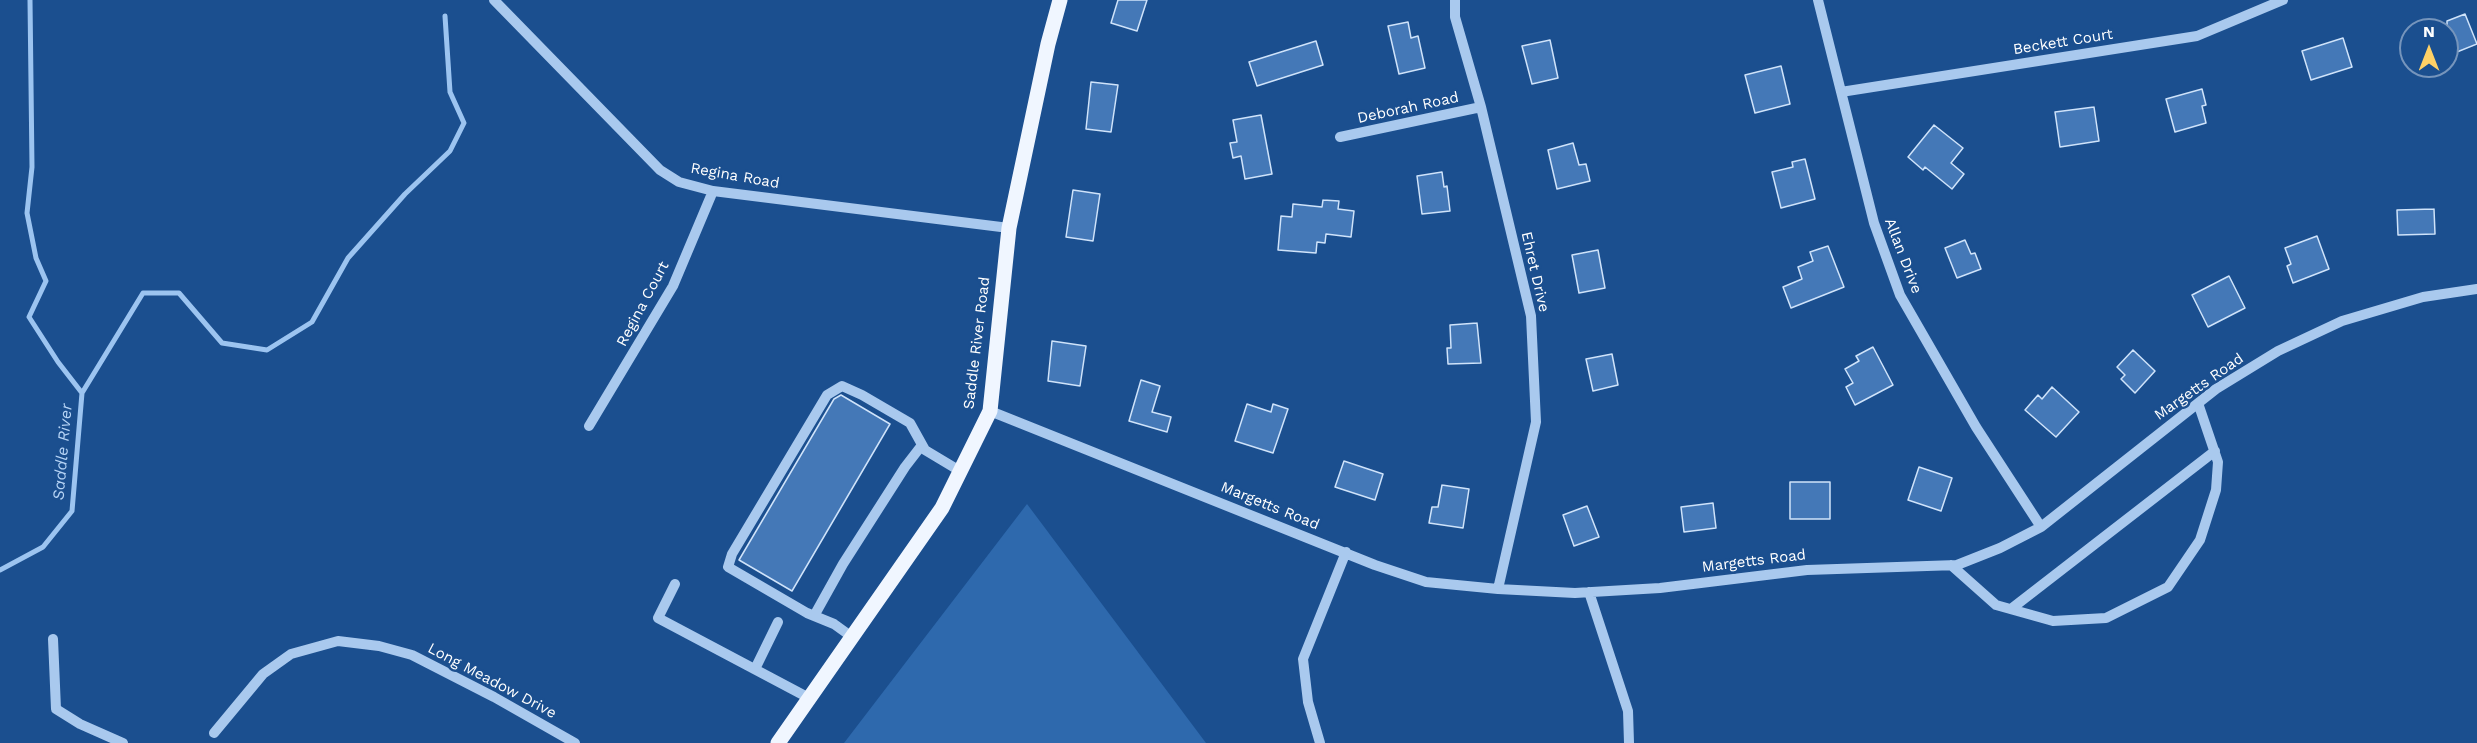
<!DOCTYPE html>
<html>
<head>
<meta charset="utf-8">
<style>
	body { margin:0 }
	#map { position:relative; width:2477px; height:743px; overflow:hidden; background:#1b4f8f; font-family:"Work Sans",sans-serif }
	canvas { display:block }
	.north { position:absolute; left:2399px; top:18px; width:60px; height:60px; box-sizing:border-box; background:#1b4f8f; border:2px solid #7695bc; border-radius:50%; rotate:0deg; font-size:16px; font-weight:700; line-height:24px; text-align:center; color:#fff }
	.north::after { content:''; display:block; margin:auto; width:21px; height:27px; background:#ffd166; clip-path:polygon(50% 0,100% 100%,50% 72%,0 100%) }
</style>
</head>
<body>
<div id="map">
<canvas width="2477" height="743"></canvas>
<div class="north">N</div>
</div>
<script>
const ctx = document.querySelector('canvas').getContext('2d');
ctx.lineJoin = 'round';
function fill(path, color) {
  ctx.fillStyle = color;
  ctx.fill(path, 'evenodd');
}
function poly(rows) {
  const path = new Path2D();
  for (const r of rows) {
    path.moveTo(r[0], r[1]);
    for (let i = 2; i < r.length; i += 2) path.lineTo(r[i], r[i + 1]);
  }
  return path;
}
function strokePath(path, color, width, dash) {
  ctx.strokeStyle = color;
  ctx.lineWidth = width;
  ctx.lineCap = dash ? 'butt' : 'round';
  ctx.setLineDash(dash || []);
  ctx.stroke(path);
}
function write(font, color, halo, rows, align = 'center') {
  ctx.font = font + ' "Work Sans",sans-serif';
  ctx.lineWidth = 5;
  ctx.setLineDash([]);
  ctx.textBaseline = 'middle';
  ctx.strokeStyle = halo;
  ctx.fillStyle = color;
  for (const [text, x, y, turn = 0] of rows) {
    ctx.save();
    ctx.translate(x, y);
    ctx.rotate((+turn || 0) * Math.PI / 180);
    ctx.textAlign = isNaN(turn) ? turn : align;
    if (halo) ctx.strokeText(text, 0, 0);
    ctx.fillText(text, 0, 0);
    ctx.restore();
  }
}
const green = poly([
	[1027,504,1206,743,844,743]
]);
const stream = poly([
	[82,393,143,293,179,293,222,343,267,350,312,322,348,258,405,194,450,151,464,123,450,92,445,16],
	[0,570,43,547,72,511,82,393,58,362,29,317,46,281,36,258,27,213,32,167,30,0]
]);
const building = poly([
	[1118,0,1147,0,1137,31,1111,23,1118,0],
	[2465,14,2477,44,2447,56,2447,21,2465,14],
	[1408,22,1411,38,1418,36,1425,68,1399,74,1388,26,1408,22],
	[2343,38,2352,67,2311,80,2302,51,2343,38],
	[1550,40,1558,78,1532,84,1522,46,1550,40],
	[1316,41,1323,65,1257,86,1249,62,1316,41],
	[1781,66,1790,104,1755,113,1745,75,1781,66],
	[1091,82,1118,85,1111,132,1086,129,1091,82],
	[2202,89,2206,105,2202,106,2206,123,2175,132,2166,99,2202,89],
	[2094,107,2099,141,2060,147,2055,112,2094,107],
	[1261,115,1272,174,1245,179,1241,156,1233,158,1230,143,1237,142,1233,120,1261,115],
	[1934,125,1963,148,1951,163,1964,174,1952,189,1925,167,1923,170,1908,157,1934,125],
	[1573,143,1579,165,1586,164,1590,181,1557,189,1548,150,1573,143],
	[1805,159,1815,199,1781,208,1772,172,1793,167,1792,162,1805,159],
	[1442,172,1444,187,1447,186,1450,211,1422,214,1417,176,1442,172],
	[1073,190,1100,194,1093,241,1066,237,1073,190],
	[1323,200,1339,201,1338,209,1354,211,1351,237,1326,234,1325,243,1317,242,1316,253,1278,250,1281,216,1292,217,1293,204,1322,207,1323,200],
	[2434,209,2435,234,2398,235,2397,210,2434,209],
	[2317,236,2329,269,2293,283,2287,266,2291,264,2285,248,2317,236],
	[1965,240,1971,254,1975,253,1981,269,1957,278,1945,248,1965,240],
	[1828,246,1844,287,1791,308,1783,287,1802,279,1798,267,1813,261,1810,252,1828,246],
	[1598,250,1605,288,1579,293,1572,255,1598,250],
	[2229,276,2245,308,2208,327,2192,295,2229,276],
	[1477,323,1481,363,1448,364,1447,348,1451,348,1450,325,1477,323],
	[1052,341,1086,346,1080,386,1048,381,1052,341],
	[1873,347,1893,385,1855,405,1846,387,1853,383,1845,369,1859,361,1856,356,1873,347],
	[2133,350,2155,371,2135,393,2121,379,2125,375,2117,367,2133,350],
	[1612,354,1618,385,1593,391,1586,359,1612,354],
	[1141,380,1160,386,1152,412,1171,417,1167,432,1129,421,1141,380],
	[2052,387,2079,412,2056,437,2025,410,2038,395,2042,399,2052,387],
	[841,395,890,424,792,591,739,560,834,399,841,395],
	[1247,404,1271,412,1273,404,1288,409,1273,453,1235,441,1247,404],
	[1344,461,1383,474,1375,500,1335,487,1344,461],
	[1919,467,1952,478,1941,511,1908,500,1919,467],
	[1790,482,1830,482,1830,519,1790,519,1790,482],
	[1442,485,1469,489,1463,528,1429,523,1432,507,1438,507,1442,485],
	[1713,503,1716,528,1684,532,1681,507,1713,503],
	[1587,506,1599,537,1574,546,1563,515,1587,506]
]);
const minor = poly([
	[494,0,660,170,679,182,713,191,1009,228],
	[1455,0,1455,17,1481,107,1531,316,1536,422,1498,589],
	[1818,0,1874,223,1900,295,1976,427,2041,527],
	[1841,92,2197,36,2283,0],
	[1340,137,1481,107],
	[990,411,1375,565,1426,582,1498,589,1575,593,1660,588,1807,570,1957,565,2000,548,2041,527,2216,389,2278,351,2342,321,2423,297,2477,289],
	[589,426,673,286,713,191],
	[1951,565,1996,605,2053,621,2106,618,2168,587,2200,540,2216,490,2218,462,2198,403],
	[675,584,658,618,809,698],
	[1589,592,1628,711,1629,743],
	[2011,609,2215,451],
	[814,616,843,564,905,467,922,445],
	[852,637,834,624,807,613,728,567,732,554,827,395,842,386,862,395,910,423,925,450,960,471],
	[53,639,56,709,80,724,123,743],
	[755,669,778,622],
	[214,733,263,674,291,654,338,641,379,646,412,655,494,697,575,743],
	[1320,743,1308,702,1303,659,1346,552]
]);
const major = poly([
	[778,743,942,508,990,411,1009,228,1048,44,1060,0]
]);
const streetNames = [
	["Beckett Court",2063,42,-9],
	["Deborah Road",1408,108,-12],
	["Regina Road",735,176,10],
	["Allan Drive",1903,256,69],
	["Ehret Drive",1535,272,77],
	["Regina Court",643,304,-62],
	["Saddle River Road",977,343,-83],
	["Margetts Road",2199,387,-35],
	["Margetts Road",1270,506,22],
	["Margetts Road",1754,561,-7],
	["Long Meadow Drive",492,681,28]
];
const waterNames = [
	["Saddle River",63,452,-85]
];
fill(green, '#2e69ad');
strokePath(stream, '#9cc4f0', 5);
fill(building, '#4478b7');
strokePath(building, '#cfe3fa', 1.5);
strokePath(minor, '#a9c9ee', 10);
strokePath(major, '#f0f6ff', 15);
write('15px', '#fff', '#1b4f8f', streetNames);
write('italic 16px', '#b5d3f5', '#1b4f8f', waterNames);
</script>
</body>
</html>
